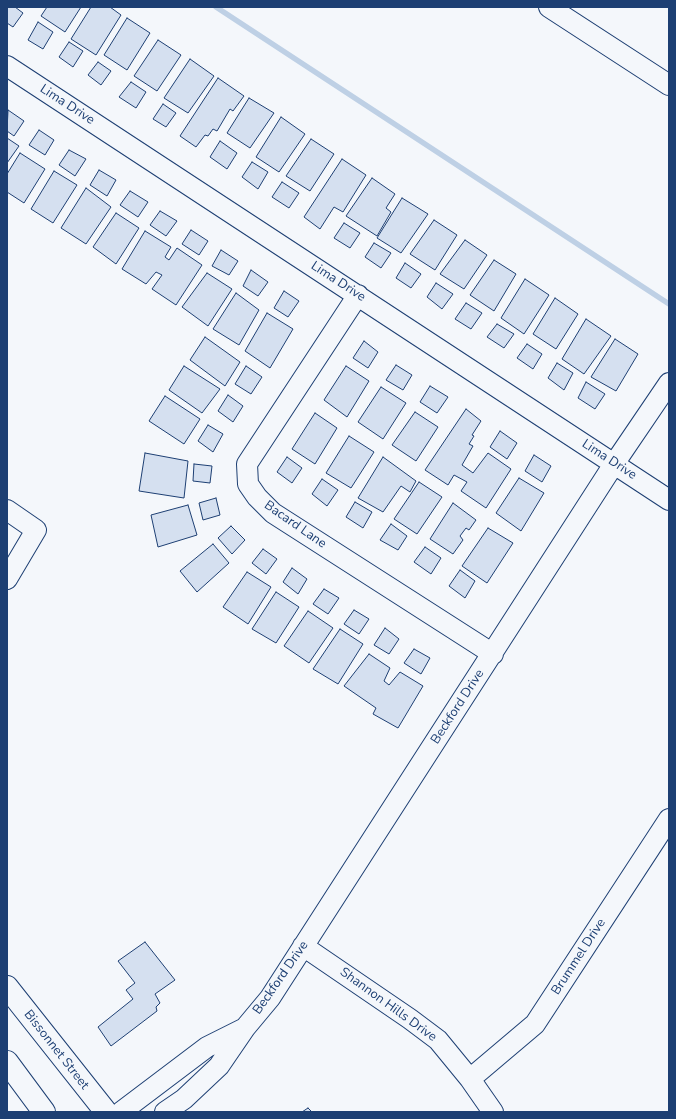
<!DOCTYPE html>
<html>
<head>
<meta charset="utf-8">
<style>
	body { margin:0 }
	#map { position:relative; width:676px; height:1119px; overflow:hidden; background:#f4f7fb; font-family:"Nunito Sans",sans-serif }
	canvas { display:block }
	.frame { position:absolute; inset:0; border:8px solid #1d3f73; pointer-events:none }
</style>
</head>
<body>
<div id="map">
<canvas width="676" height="1119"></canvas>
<div class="frame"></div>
</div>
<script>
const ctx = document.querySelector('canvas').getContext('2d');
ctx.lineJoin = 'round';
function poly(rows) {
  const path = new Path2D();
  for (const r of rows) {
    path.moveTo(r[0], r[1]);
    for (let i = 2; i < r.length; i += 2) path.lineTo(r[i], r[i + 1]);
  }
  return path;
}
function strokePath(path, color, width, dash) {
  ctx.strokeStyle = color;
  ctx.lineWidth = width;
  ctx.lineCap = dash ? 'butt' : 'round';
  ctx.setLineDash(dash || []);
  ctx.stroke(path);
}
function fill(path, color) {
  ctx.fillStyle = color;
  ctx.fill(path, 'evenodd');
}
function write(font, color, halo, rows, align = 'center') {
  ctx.font = font + ' "Nunito Sans",sans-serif';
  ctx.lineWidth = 3;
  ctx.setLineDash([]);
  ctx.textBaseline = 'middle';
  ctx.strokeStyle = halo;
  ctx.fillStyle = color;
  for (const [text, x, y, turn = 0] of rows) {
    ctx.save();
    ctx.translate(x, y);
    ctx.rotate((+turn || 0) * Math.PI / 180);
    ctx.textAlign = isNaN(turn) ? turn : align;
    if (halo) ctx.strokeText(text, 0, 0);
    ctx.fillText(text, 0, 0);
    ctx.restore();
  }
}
const stream = poly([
	[216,7,669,304]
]);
const building = poly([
	[7,7,15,7,23,13,13,27,7,23,7,7],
	[47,7,81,7,65,32,41,16,47,7],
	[91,7,110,7,121,15,96,55,71,39,91,7],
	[127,18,150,33,127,70,104,55,127,18],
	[38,22,53,32,43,49,28,40,38,22],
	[158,40,181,55,157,91,134,76,158,40],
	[69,42,83,51,73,67,59,57,69,42],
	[190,59,214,76,188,113,164,98,190,59],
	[98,62,111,71,101,85,88,75,98,62],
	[218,78,244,96,233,111,230,109,217,131,213,129,208,136,205,135,196,147,180,136,218,78],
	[131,82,146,92,136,108,119,97,131,82],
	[249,98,274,113,250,148,227,133,249,98],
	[163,104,176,113,166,127,153,119,163,104],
	[8,110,24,121,14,136,7,131,8,110],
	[281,117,305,134,279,172,256,157,281,117],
	[39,130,54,140,45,155,29,145,39,130],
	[7,138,19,146,7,163,7,138],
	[311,139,334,154,310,191,286,176,311,139],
	[220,141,237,153,227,169,210,157,220,141],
	[69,150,86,159,75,176,59,165,69,150],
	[20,153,45,169,24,203,7,192,7,174,20,153],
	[342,159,366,175,343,212,334,207,320,229,304,217,342,159],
	[252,162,268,172,258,189,242,177,252,162],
	[99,170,116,180,107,196,90,185,99,170],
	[54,171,77,185,53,223,31,209,54,171],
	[372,178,395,194,386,208,391,212,377,236,346,216,372,178],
	[282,182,299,193,289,208,272,197,282,182],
	[86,188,111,207,86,244,61,228,86,188],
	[130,191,148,202,138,217,120,205,130,191],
	[402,198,428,214,401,253,377,238,402,198],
	[160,211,177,221,166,236,150,225,160,211],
	[116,213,139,228,116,264,93,247,116,213],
	[434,220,457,235,435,270,410,254,434,220],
	[344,223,360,233,350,248,334,238,344,223],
	[191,230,208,241,199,255,182,244,191,230],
	[145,231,171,247,165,257,169,260,177,248,202,265,176,305,152,289,162,275,156,272,146,284,122,269,145,231],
	[465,240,487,255,464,289,440,274,465,240],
	[374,243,391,253,381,268,365,257,374,243],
	[221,250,238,261,229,275,212,266,221,250],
	[494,260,516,274,494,311,470,295,494,260],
	[405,263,421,274,411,288,396,278,405,263],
	[251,270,268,282,258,296,243,286,251,270],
	[207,273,232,289,208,326,182,307,207,273],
	[525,279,549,295,524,334,501,318,525,279],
	[436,283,453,294,442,309,427,297,436,283],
	[284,291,299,301,288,317,274,308,284,291],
	[236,293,259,310,239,345,213,329,236,293],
	[555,298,578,314,556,349,533,334,555,298],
	[466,303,482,313,471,329,455,319,466,303],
	[267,313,293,329,270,368,245,351,267,313],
	[586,319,611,336,584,374,562,359,586,319],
	[497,324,514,334,504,348,487,337,497,324],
	[205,337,240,362,225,386,190,360,205,337],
	[615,339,638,354,616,391,591,377,615,339],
	[364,341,378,352,368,368,353,358,364,341],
	[527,344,542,354,533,369,517,358,527,344],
	[557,363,573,373,564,390,548,378,557,363],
	[396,365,412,375,403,390,386,380,396,365],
	[184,366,220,389,202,413,169,390,184,366],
	[246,366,262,377,251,394,235,384,246,366],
	[346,366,369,381,347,417,324,400,346,366],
	[586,382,605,394,595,409,578,398,586,382],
	[430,386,448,397,437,413,420,402,430,386],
	[381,387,406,403,383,439,358,422,381,387],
	[228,395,243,406,233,422,218,411,228,395],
	[165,396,200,419,184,444,149,421,165,396],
	[466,409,481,421,472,435,474,436,469,444,473,446,462,465,473,473,488,453,511,469,486,508,461,491,467,482,454,475,448,485,425,470,466,409],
	[415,412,438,427,416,461,392,445,415,412],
	[315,413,337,428,315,464,292,449,315,413],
	[208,425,223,434,213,452,198,441,208,425],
	[500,431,517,443,507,459,490,447,500,431],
	[349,436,374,452,351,488,326,473,349,436],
	[145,453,188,461,184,498,139,491,145,453],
	[534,455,551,466,542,482,525,471,534,455],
	[287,457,302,468,292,483,277,472,287,457],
	[383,457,416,481,410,492,401,486,383,512,358,498,383,457],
	[194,464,212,466,210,483,193,481,194,464],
	[519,478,544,493,521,531,496,513,519,478],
	[322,479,338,490,327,506,312,494,322,479],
	[419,482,442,497,417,534,394,519,419,482],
	[216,498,220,515,203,520,199,503,216,498],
	[355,502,372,512,363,528,346,517,355,502],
	[453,503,476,520,469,530,466,528,460,536,463,540,453,554,430,539,453,503],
	[188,505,197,535,158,547,151,515,188,505],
	[391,524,407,536,398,550,380,540,391,524],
	[231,526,245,540,232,554,218,538,231,526],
	[488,528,513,543,487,583,462,566,488,528],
	[213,544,229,563,197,592,180,571,213,544],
	[425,547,441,558,431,574,414,562,425,547],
	[263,549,277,559,266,574,252,563,263,549],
	[292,568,307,579,298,594,283,582,292,568],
	[460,570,475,581,465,598,449,586,460,570],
	[247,572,271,587,248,624,223,607,247,572],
	[324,589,339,598,328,614,313,604,324,589],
	[276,592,299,607,276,643,252,629,276,592],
	[354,610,369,619,359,634,344,624,354,610],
	[308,611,333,628,309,663,284,646,308,611],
	[385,628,399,639,389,654,374,645,385,628],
	[340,629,363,644,338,684,313,669,340,629],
	[414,649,430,658,421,674,404,663,414,649],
	[369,654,390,668,384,681,389,685,400,672,423,686,398,728,373,714,376,708,344,686,369,654],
	[145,942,175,980,155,994,160,1003,156,1007,157,1011,111,1046,98,1027,133,999,126,990,135,983,118,961,145,942],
	[308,1108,312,1112,302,1112,308,1108]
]);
const minor = poly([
	[549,7,669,85],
	[7,66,669,500],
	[358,295,247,464,248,484,257,497,273,513,493,654],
	[7,510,36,530,7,579],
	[303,946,410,1019,438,1040,470,1079,493,1112],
	[470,1079,535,1024,669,819],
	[121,1112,207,1047,243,1029],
	[165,1112,184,1099,219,1066,245,1028,270,998,614,464,669,383]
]);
const major = poly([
	[7,987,106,1112],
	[7,1062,44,1112]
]);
const streetNames = [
	["Lima Drive",67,105,33],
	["Lima Drive",338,282,33],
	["Lima Drive",609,460,33],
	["Bacard Lane",295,525,35],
	["Beckford Drive",458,707,-57],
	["Brummel Drive",579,957,-57],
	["Beckford Drive",281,978,-55],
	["Shannon Hills Drive",388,1005,36],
	["Bissonnet Street",56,1050,52]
];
strokePath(stream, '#bed0e5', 5.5);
fill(building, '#d5e0f0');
strokePath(building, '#1d3f73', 1);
strokePath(minor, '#1d3f73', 22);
strokePath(major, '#1d3f73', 24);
strokePath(minor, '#f4f7fb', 20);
strokePath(major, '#f4f7fb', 22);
write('13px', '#1d3f73', '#f4f7fb', streetNames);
</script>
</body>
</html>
